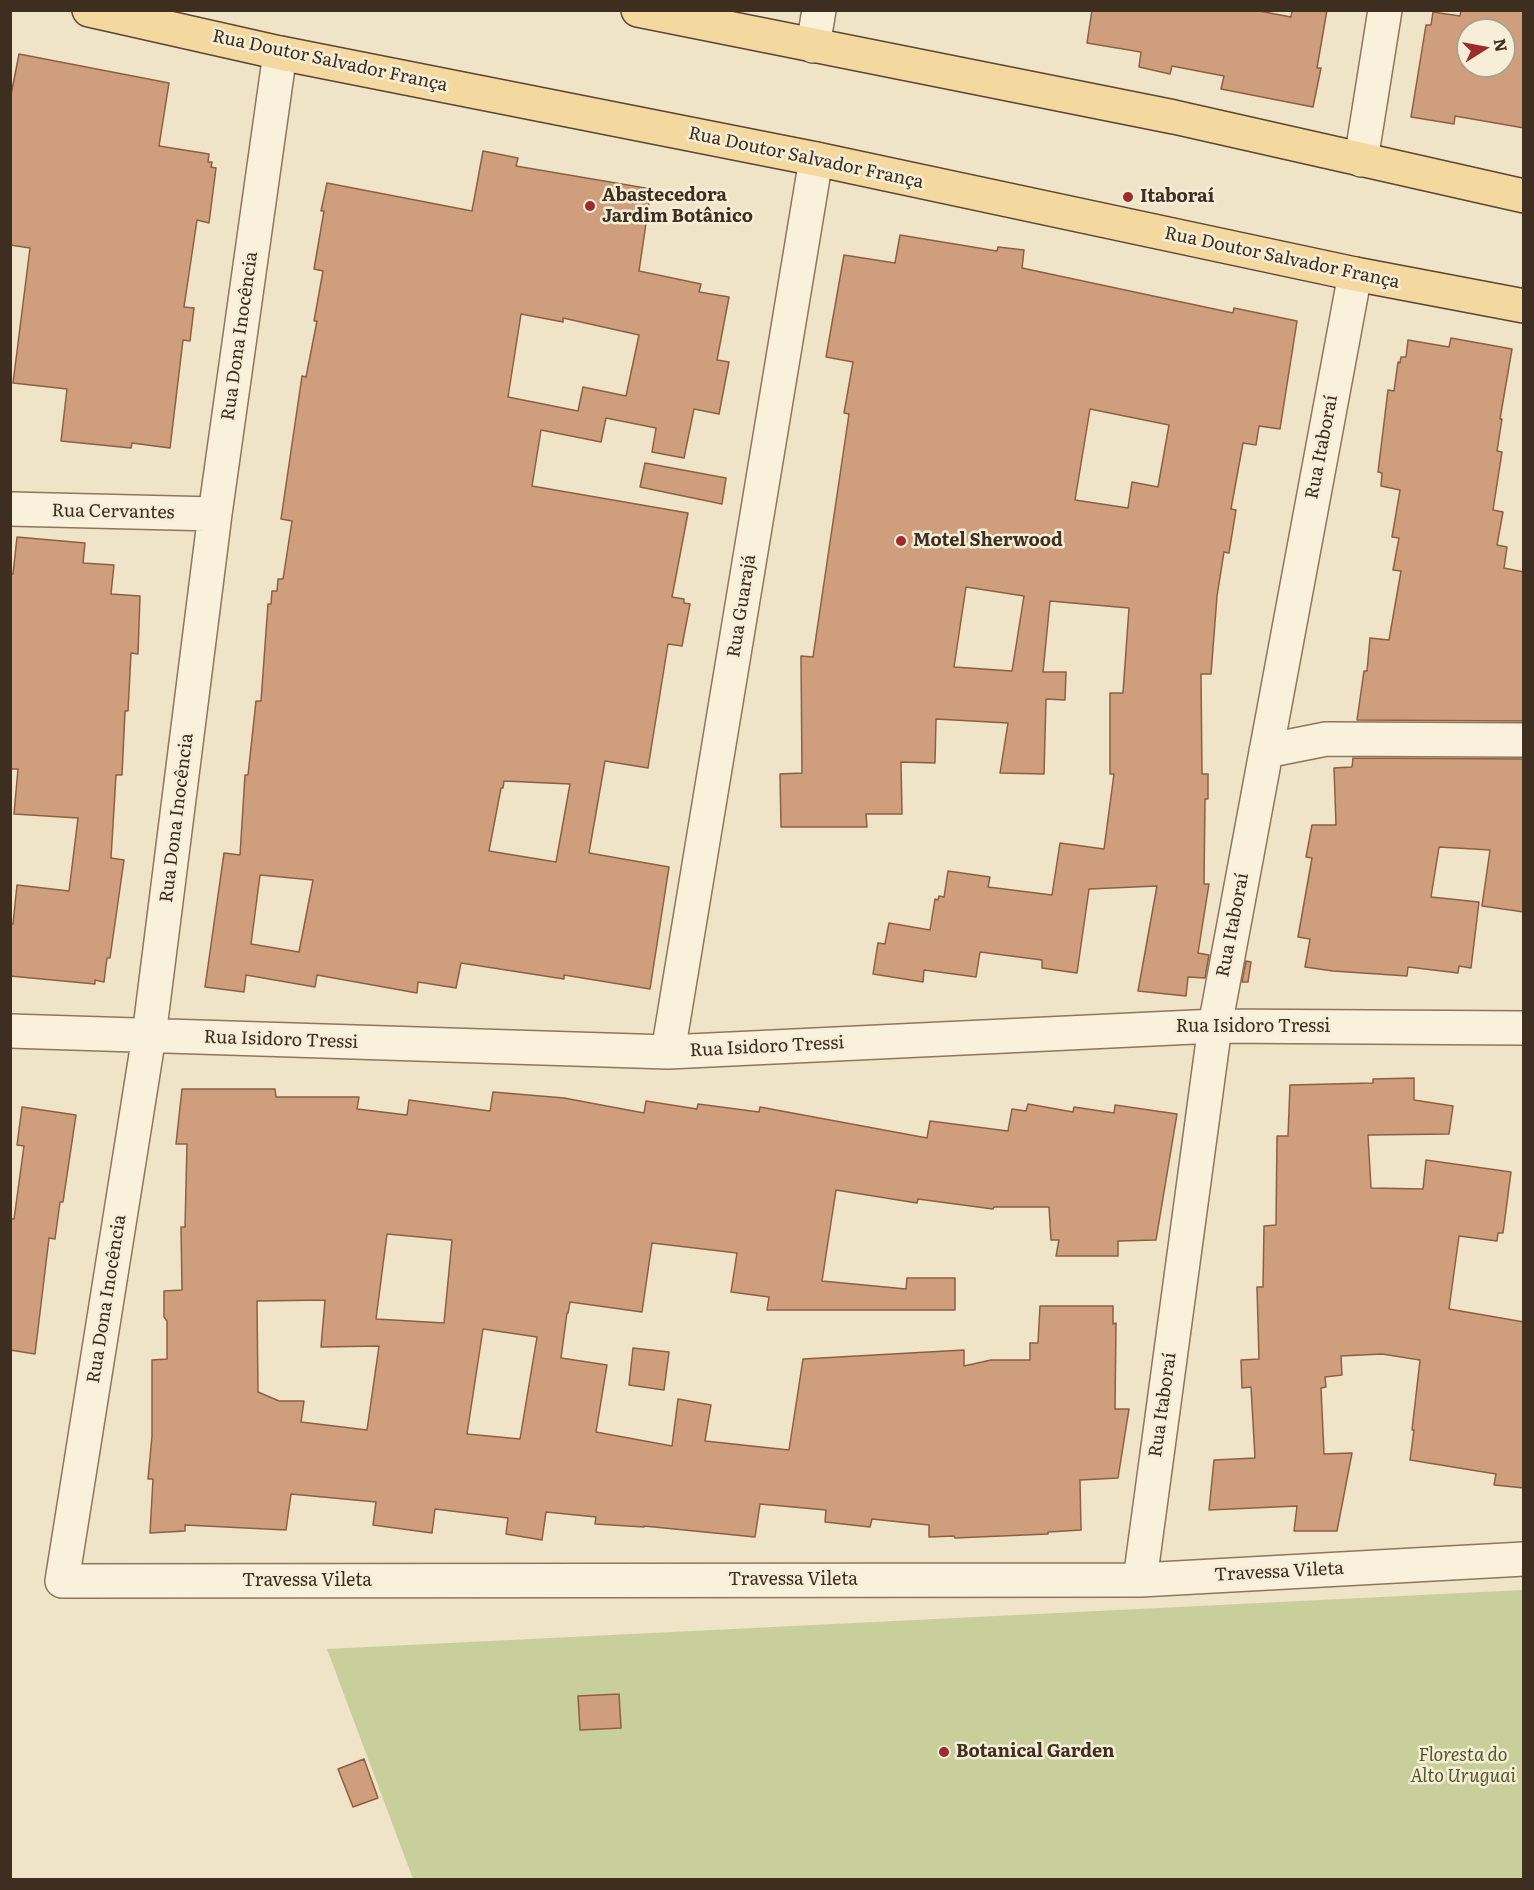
<!DOCTYPE html>
<html>
<head>
<meta charset="utf-8">
<style>
	body { margin:0 }
	#map { position:relative; width:1534px; height:1890px; overflow:hidden; background:#f0e4c8; font-family:Literata,serif }
	canvas { display:block }
	.frame { position:absolute; inset:0; border:12px solid #3d2e20; pointer-events:none }
	.north { position:absolute; left:1456px; top:18px; width:60px; height:60px; box-sizing:border-box; background:#f7eed8; border:2px solid #ada18e; border-radius:50%; rotate:79deg; font-size:16px; font-weight:700; line-height:24px; text-align:center; color:#3d2e20 }
	.north::after { content:''; display:block; margin:auto; width:21px; height:27px; background:#9e2a2b; clip-path:polygon(50% 0,100% 100%,50% 72%,0 100%) }
</style>
</head>
<body>
<div id="map">
<canvas width="1534" height="1890"></canvas>
<div class="frame"></div>
<div class="north">N</div>
</div>
<script>
const ctx = document.querySelector('canvas').getContext('2d');
ctx.lineJoin = 'round';
function fill(path, color) {
  ctx.fillStyle = color;
  ctx.fill(path, 'evenodd');
}
function poly(rows) {
  const path = new Path2D();
  for (const r of rows) {
    path.moveTo(r[0], r[1]);
    for (let i = 2; i < r.length; i += 2) path.lineTo(r[i], r[i + 1]);
  }
  return path;
}
function strokePath(path, color, width, dash) {
  ctx.strokeStyle = color;
  ctx.lineWidth = width;
  ctx.lineCap = dash ? 'butt' : 'round';
  ctx.setLineDash(dash || []);
  ctx.stroke(path);
}
function write(font, color, halo, rows, align = 'center') {
  ctx.font = font + ' Literata,serif';
  ctx.lineWidth = 5;
  ctx.setLineDash([]);
  ctx.textBaseline = 'middle';
  ctx.strokeStyle = halo;
  ctx.fillStyle = color;
  for (const [text, x, y, turn = 0] of rows) {
    ctx.save();
    ctx.translate(x, y);
    ctx.rotate((+turn || 0) * Math.PI / 180);
    ctx.textAlign = isNaN(turn) ? turn : align;
    if (halo) ctx.strokeText(text, 0, 0);
    ctx.fillText(text, 0, 0);
    ctx.restore();
  }
}
const green = poly([
	[1523,1590,1523,1879,413,1879,327,1649]
]);
const building = poly([
	[1092,10,1254,10,1291,17,1292,10,1327,10,1317,68,1321,68,1313,107,1221,89,1224,76,1172,66,1170,74,1139,67,1141,52,1087,43,1092,10],
	[1461,10,1524,10,1524,128,1455,116,1454,124,1411,117,1426,25,1431,25,1433,12,1460,16,1461,10],
	[1468,30,1504,30,1504,66,1468,66,1468,30],
	[19,54,169,83,159,146,209,154,208,162,212,162,211,167,216,168,209,223,197,220,184,307,194,308,190,341,183,340,170,448,132,443,131,448,61,441,67,389,13,383,30,248,10,245,10,100,19,54],
	[483,151,518,158,516,166,651,189,639,271,701,284,699,292,729,297,717,360,729,362,719,414,694,409,684,458,652,452,656,428,606,418,601,442,541,430,532,486,688,513,672,597,684,599,684,603,690,604,682,646,668,644,648,768,605,761,589,853,669,867,650,989,564,975,564,979,461,963,456,988,418,982,417,993,317,975,315,987,246,975,244,992,205,987,224,853,240,855,245,775,248,775,256,701,261,701,268,604,271,604,272,591,277,591,278,579,283,579,292,521,281,519,302,376,306,377,317,321,314,321,323,271,314,269,324,211,321,211,327,183,472,211,483,151],
	[521,314,563,322,563,318,639,335,626,396,583,387,578,411,508,397,521,314],
	[504,781,570,784,556,862,489,851,501,788,503,788,504,781],
	[260,875,313,880,299,952,251,944,260,875],
	[900,235,997,251,998,247,1024,250,1022,268,1233,313,1234,308,1297,321,1280,429,1259,426,1256,445,1243,443,1231,509,1236,510,1229,553,1224,552,1217,596,1211,674,1201,674,1202,774,1208,774,1208,799,1205,799,1204,884,1209,884,1198,953,1209,955,1205,978,1188,977,1186,996,1138,991,1157,886,1089,889,1077,973,1042,968,1042,960,980,952,976,977,924,970,923,982,873,974,878,943,885,944,889,923,930,930,935,899,938,900,939,896,944,897,948,871,990,877,988,887,1052,895,1060,843,1104,849,1114,774,1110,774,1110,693,1123,693,1129,608,1050,601,1043,672,1066,672,1065,700,1046,699,1044,774,1000,773,1008,723,936,719,935,763,901,762,902,814,866,814,867,827,781,827,780,774,802,773,801,656,813,657,849,414,844,413,853,362,826,357,844,255,895,263,900,235],
	[1090,409,1169,425,1158,487,1132,482,1128,508,1075,500,1090,409],
	[966,587,1024,596,1012,671,954,667,966,587],
	[1451,338,1512,349,1500,419,1502,419,1497,451,1502,452,1493,510,1503,512,1497,545,1507,547,1504,568,1524,572,1524,721,1357,720,1364,671,1367,671,1370,638,1389,640,1401,571,1393,570,1399,538,1392,537,1400,490,1381,486,1382,473,1378,472,1388,390,1394,391,1398,362,1400,363,1401,357,1406,357,1408,340,1449,347,1451,338],
	[645,463,726,478,722,504,640,487,645,463],
	[17,537,85,543,83,563,114,565,111,594,140,596,138,654,131,653,128,711,125,711,122,775,116,775,111,858,124,860,110,958,107,958,104,982,95,980,95,984,10,976,10,924,13,924,17,885,69,891,78,818,14,814,18,769,10,769,10,574,13,574,17,537],
	[1353,758,1524,759,1524,912,1482,906,1490,850,1439,847,1431,897,1479,902,1471,968,1459,966,1458,973,1408,967,1407,976,1333,971,1305,967,1310,939,1298,937,1312,858,1306,857,1312,825,1336,825,1334,768,1352,767,1353,758],
	[1246,961,1251,962,1248,982,1242,982,1246,961],
	[1414,1078,1414,1100,1453,1106,1449,1134,1368,1135,1371,1188,1423,1189,1426,1160,1511,1172,1503,1233,1498,1233,1497,1241,1459,1236,1449,1309,1524,1322,1524,1488,1494,1485,1496,1474,1410,1460,1414,1430,1412,1430,1420,1360,1382,1354,1341,1356,1342,1375,1325,1377,1326,1387,1321,1388,1324,1454,1352,1453,1337,1531,1294,1531,1297,1506,1209,1510,1214,1460,1255,1458,1251,1387,1242,1388,1241,1360,1259,1359,1257,1287,1263,1287,1264,1226,1276,1225,1277,1136,1288,1136,1290,1085,1373,1083,1373,1079,1414,1078],
	[182,1089,275,1089,276,1097,359,1097,357,1109,407,1115,409,1100,490,1111,493,1092,564,1098,644,1113,646,1101,697,1109,698,1104,759,1112,760,1107,927,1138,930,1121,1008,1131,1012,1109,1026,1111,1028,1104,1073,1112,1074,1107,1114,1113,1115,1105,1177,1114,1156,1240,1118,1241,1118,1256,1056,1256,1059,1240,1051,1240,1049,1207,994,1207,993,1209,918,1199,917,1203,836,1190,822,1281,906,1289,907,1278,955,1278,955,1310,767,1310,769,1297,731,1292,737,1253,652,1243,642,1312,570,1302,568,1313,567,1313,561,1358,607,1365,596,1432,672,1446,678,1399,711,1405,705,1441,789,1450,803,1359,964,1350,964,1366,991,1360,1030,1360,1030,1343,1038,1343,1040,1306,1113,1306,1113,1324,1116,1323,1115,1409,1129,1409,1118,1478,1080,1480,1081,1530,1048,1532,1048,1534,955,1538,954,1536,929,1537,929,1525,872,1519,870,1527,825,1522,826,1510,760,1504,755,1537,644,1526,644,1527,595,1524,596,1517,546,1512,542,1540,506,1534,508,1518,435,1509,432,1533,373,1525,376,1502,291,1494,286,1530,185,1525,185,1531,150,1533,153,1479,148,1479,152,1436,152,1360,167,1359,167,1321,164,1317,164,1291,182,1290,181,1227,185,1227,187,1144,176,1144,182,1089],
	[387,1234,452,1240,444,1323,376,1319,387,1234],
	[325,1300,321,1347,379,1346,367,1430,301,1422,304,1401,279,1401,258,1392,257,1301,325,1300],
	[483,1329,537,1337,520,1439,467,1434,483,1329],
	[22,1107,76,1115,63,1202,60,1202,55,1239,49,1238,35,1354,10,1350,10,1219,14,1219,24,1146,17,1145,22,1107],
	[633,1348,669,1352,664,1390,629,1385,633,1348],
	[619,1694,621,1728,580,1730,578,1696,619,1694],
	[364,1759,378,1798,353,1807,338,1769,364,1759]
]);
const minor = poly([
	[813,46,819,10],
	[280,53,215,514,149,1036,62,1581,1140,1580,1524,1559],
	[1361,160,1385,10],
	[10,509,215,514],
	[1266,751,1326,739,1524,740],
	[10,1031,668,1052,1215,1026,1524,1028],
	[668,1052,816,159],
	[1140,1580,1215,1026,1355,274]
]);
const major = poly([
	[89,10,280,53,816,159,1355,274,1524,306],
	[638,10,1174,117,1524,196]
]);
const markers = [
	[1128,197,6,"#9e2a2b"],
	[590,206,6,"#9e2a2b"],
	[901,541,6,"#9e2a2b"],
	[944,1752,6,"#9e2a2b"]
];
const streetNames = [
	["Rua Doutor Salvador França",330,61,12],
	["Rua Doutor Salvador França",806,158,12],
	["Rua Doutor Salvador França",1282,258,12],
	["Rua Dona Inocência",240,336,-82],
	["Rua Itaboraí",1322,447,-79],
	["Rua Cervantes",113,512,1],
	["Rua Guarajá",742,606,-81],
	["Rua Dona Inocência",177,818,-83],
	["Rua Itaboraí",1233,925,-79],
	["Rua Isidoro Tressi",1253,1027],
	["Rua Isidoro Tressi",281,1040,2],
	["Rua Isidoro Tressi",767,1047,-3],
	["Rua Dona Inocência",107,1299,-81],
	["Rua Itaboraí",1163,1405,-82],
	["Travessa Vileta",1279,1572,-3],
	["Travessa Vileta",793,1580],
	["Travessa Vileta",307,1581]
];
const poiNames = [
	["Abastecedora",602,196],
	["Jardim Botânico",602,217],
	["Itaboraí",1140,197],
	["Motel Sherwood",913,541],
	["Botanical Garden",956,1752]
];
const parkNames = [
	["Floresta do",1463,1756],
	["Alto Uruguai",1463,1777]
];
fill(green, '#c9cf9b');
fill(building, '#cf9f7d');
strokePath(building, '#8d5f41', 1.5);
strokePath(minor, '#8d765c', 36);
strokePath(major, '#5b4430', 36);
strokePath(minor, '#faf1dc', 33);
strokePath(major, '#f3d9a0', 33);
for (const [x, y, r, color] of markers) {
  const dot = new Path2D();
  dot.arc(x, y, r, 0, 2 * Math.PI);
  ctx.fillStyle = color;
  ctx.fill(dot);
  strokePath(dot, '#f7eed8', 2);
}
write('18px', '#3d2e20', '#f7eed8', streetNames);
write('bold 18px', '#3d2e20', '#f7eed8', poiNames, 'left');
write('italic 18px', '#4d5a26', '#f7eed8', parkNames);
</script>
</body>
</html>
